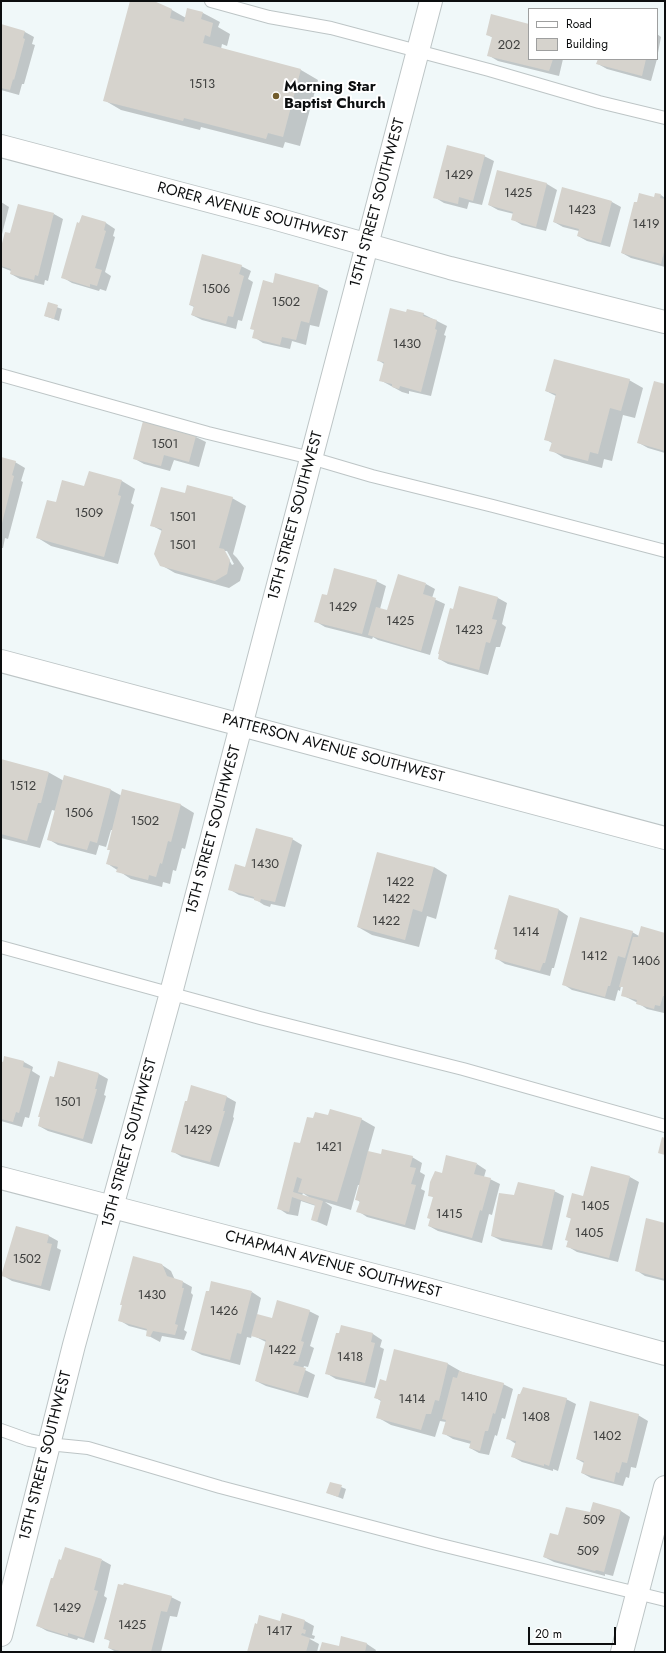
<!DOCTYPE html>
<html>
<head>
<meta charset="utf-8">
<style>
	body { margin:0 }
	#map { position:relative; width:666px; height:1653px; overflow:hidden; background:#f0f8f9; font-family:Jost,sans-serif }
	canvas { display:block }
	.frame { position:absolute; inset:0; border:2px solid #0c0e0f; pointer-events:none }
	.legend { position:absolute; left:528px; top:8px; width:130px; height:52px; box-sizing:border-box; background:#fff; border:1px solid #9e9f9f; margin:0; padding:5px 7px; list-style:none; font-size:12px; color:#0c0e0f }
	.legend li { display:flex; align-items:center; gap:8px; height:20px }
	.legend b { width:20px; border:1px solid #9e9f9f }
	.scale { position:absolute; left:528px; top:1627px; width:88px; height:18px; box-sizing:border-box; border:2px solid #0c0e0f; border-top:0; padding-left:5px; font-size:12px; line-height:14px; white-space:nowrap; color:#0c0e0f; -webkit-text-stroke:3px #fff; paint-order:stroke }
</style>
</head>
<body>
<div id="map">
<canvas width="666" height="1653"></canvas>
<div class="frame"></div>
<ul class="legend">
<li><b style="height:5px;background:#fff"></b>Road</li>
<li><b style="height:11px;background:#d6d3cd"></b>Building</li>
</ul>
<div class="scale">20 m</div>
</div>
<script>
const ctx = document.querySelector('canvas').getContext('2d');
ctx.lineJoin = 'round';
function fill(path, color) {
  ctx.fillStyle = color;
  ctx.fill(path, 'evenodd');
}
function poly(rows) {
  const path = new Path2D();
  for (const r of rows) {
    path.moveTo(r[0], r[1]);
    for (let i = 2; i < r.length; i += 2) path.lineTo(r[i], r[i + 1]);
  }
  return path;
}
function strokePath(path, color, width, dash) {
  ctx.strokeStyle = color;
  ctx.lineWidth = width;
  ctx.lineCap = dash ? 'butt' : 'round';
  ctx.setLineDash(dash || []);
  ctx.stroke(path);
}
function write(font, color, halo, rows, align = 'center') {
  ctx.font = font + ' Jost,sans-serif';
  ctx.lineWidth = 4;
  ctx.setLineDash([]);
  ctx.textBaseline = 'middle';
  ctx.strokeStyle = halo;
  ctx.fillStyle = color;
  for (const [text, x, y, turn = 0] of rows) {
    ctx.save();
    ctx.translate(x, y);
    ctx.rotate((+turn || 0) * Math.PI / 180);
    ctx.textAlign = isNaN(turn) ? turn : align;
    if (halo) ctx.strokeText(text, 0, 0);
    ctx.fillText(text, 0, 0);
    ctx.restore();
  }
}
const shadow = poly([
	[131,1,148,1,172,10,186,18,203,13,220,22,218,27,230,34,227,46,222,44,221,49,301,70,318,80,300,146,285,142,283,148,201,127,200,130,121,110,104,100],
	[1,25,25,32,34,37,32,44,35,45,24,84,22,84,19,95,1,90],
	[529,25,529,59,563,59,559,76,498,61,488,55,493,38,487,34],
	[657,34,661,37,657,58],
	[599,59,657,59,651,81,607,69,598,64],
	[484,156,494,161,482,205,469,202,467,209,444,203,434,197],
	[498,171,547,184,557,190,546,231,522,225,512,219,514,214,498,210,489,205],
	[661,195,665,198,665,267,631,258,622,253,655,198],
	[1,202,9,207,1,238],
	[612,202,621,207,610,247,587,241,578,236,579,231,563,227,554,222],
	[54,214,63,219,48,281,45,280,44,285,20,279,11,274,11,271,1,267,1,251,10,235],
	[82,216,106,223,115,229,113,236,115,237,105,272,111,276,106,291,100,289,99,291,72,283,62,277],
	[241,266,251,271,248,279,253,282,242,321,238,320,236,329,202,320,192,315,194,307,190,305],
	[273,284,318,286,328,291,319,327,310,325,306,345,292,341,290,349,263,343,254,337],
	[48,304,62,309,59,321,45,316],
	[407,313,423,314,447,326,444,335,446,336,431,396,409,391,409,394,402,392,380,380,384,364,378,360],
	[629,380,643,388,635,418,623,415,612,461,604,459,602,468,564,458,551,450,552,443,545,439,556,396,546,391],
	[665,385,665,453,648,448,639,443],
	[144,423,196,437,206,442,199,467,174,460,170,471,144,464,135,459],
	[1,458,15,462,25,468,21,481,23,482,8,539,5,538,3,548,1,548],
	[122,481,135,489,131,503,134,505,118,564,51,546,38,538,57,503,85,487],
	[186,494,232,498,246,506,233,554,237,558,244,568,240,581,229,588,175,573,161,565,162,531,151,525],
	[224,551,227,551,234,564,232,565],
	[376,581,386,586,380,609,388,611,426,584,435,589,432,598,445,604,430,655,378,640,373,637,372,639,325,627,315,621,327,597],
	[498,598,507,603,502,624,506,627,500,647,496,647,488,675,448,664,439,659,453,610],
	[1,761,48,772,64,781,65,777,111,790,122,796,123,790,181,805,194,813,185,849,182,848,176,871,173,870,170,884,163,882,162,887,131,879,108,864,111,851,108,849,113,830,111,830,106,847,99,845,96,855,58,845,48,839,56,811,52,810,40,848,1,838],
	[292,839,302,845,285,907,271,904,270,907,264,905,255,899,239,895,229,889,246,868],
	[434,867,447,875,436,919,427,916,419,947,372,935,358,927],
	[510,896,559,910,568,916,554,968,552,968,550,976,505,964,496,958],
	[632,932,639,936,665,934,664,1013,647,1009,638,1003,622,995,624,988,621,986,620,991,618,990,615,1001,572,990,563,984],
	[1,1062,24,1062,33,1067,32,1071,40,1076,29,1118,25,1117,22,1127,1,1121],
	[59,1062,99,1074,108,1079,104,1095,106,1096,92,1144,48,1131,39,1126],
	[192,1087,227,1097,236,1102,233,1117,234,1118,219,1167,182,1157,172,1151],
	[329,1116,361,1119,375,1127,368,1152,382,1155,412,1157,422,1163,420,1172,425,1175,421,1189,425,1191,415,1230,367,1217,358,1211,360,1202,356,1199,360,1185,358,1185,351,1210,325,1202,332,1207,327,1226,313,1220,316,1206,301,1201,298,1216,287,1214,278,1208,301,1144,313,1119],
	[303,1193,310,1198,302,1196],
	[477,1164,486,1170,484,1177,490,1179,500,1184,492,1215,489,1214,482,1243,438,1231,429,1226,434,1198,430,1195],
	[630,1177,639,1182,618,1262,577,1252,567,1246,572,1219,567,1217,584,1197],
	[554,1191,564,1196,552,1250,502,1241,492,1236,515,1196],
	[665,1224,665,1281,645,1276,636,1270],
	[17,1227,49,1236,58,1241,57,1248,61,1250,50,1291,12,1281,2,1275],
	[162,1265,171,1271,175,1280,183,1282,192,1287,191,1293,193,1295,184,1330,187,1332,184,1340,162,1336,160,1342,147,1335,148,1331,129,1326,119,1320],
	[252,1292,261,1298,257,1315,273,1319,309,1311,319,1316,310,1346,314,1348,308,1367,304,1366,303,1369,315,1375,308,1398,266,1386,256,1381,266,1342,252,1335,251,1338,247,1337,240,1365,202,1355,192,1350],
	[340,1334,373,1334,382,1340,380,1347,384,1349,375,1388,336,1379,326,1373],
	[395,1350,448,1364,462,1372,503,1384,513,1389,505,1419,502,1418,497,1436,495,1435,489,1455,479,1453,470,1448,471,1444,453,1439,443,1433,446,1422,440,1421,435,1437,391,1425,377,1417,381,1401,376,1398,387,1382],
	[566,1399,576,1404,558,1471,553,1469,553,1471,522,1462,513,1457,516,1444,507,1438],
	[638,1415,648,1421,636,1468,631,1467,629,1478,626,1477,623,1486,591,1478,582,1473,584,1463,577,1459],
	[331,1483,346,1489,343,1499,328,1493],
	[594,1503,621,1511,630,1517,613,1576,605,1574,605,1576,554,1562,544,1557,559,1537,591,1514],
	[102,1560,111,1565,104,1596,107,1598,94,1643,78,1638,77,1640,47,1631,38,1626],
	[171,1597,181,1602,177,1617,170,1616,161,1652,116,1652,109,1648,110,1641,106,1639],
	[305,1621,314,1626,312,1635,315,1636,314,1639,308,1638,319,1644,317,1652,248,1652,280,1622],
	[367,1644,376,1650,375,1652,320,1652,340,1647]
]);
const building = poly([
	[130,1,154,1,172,9,170,18,184,22,187,8,203,12,201,19,213,23,210,37,205,35,203,43,301,69,283,137,268,133,266,139,184,118,183,121,103,101],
	[491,14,529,24,529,59,553,59,549,71,487,56,492,37,486,35],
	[1,24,25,31,23,38,25,39,14,80,13,79,10,90,1,88],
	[598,59,646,59,642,76,596,64],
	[447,145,485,155,473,201,459,197,458,204,433,198],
	[497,170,547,183,536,227,511,220,513,212,488,205],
	[562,187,612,201,601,243,577,236,579,229,553,222],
	[639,193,654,197,655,193,661,194,660,198,665,199,665,248,661,264,621,253,634,202,637,202],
	[18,204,54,213,38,276,35,275,34,280,10,274,11,269,1,266,1,247,5,232,10,233],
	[82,215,106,222,104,230,106,231,95,268,102,270,97,286,90,284,90,287,61,278,77,222,79,223],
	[202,254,242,265,239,274,244,276,233,317,228,316,226,324,191,315,194,306,189,305],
	[275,273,319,285,309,323,301,321,296,340,282,337,280,345,252,338,254,330,250,329,263,280,273,283],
	[48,302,58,305,54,319,44,316],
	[390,308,406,312,407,309,424,313,423,316,437,320,435,329,437,330,421,392,400,386,399,389,392,387,392,384,379,381,384,362,377,361],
	[554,359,630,379,621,411,610,408,598,454,590,452,588,461,549,451,552,442,544,440,556,394,545,391],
	[654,381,665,384,665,451,637,443],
	[143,421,196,436,189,462,164,455,161,466,133,459],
	[1,457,16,461,12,475,14,476,2,523],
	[89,471,122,480,118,495,121,496,104,557,36,538,47,500,56,502,62,480,84,486],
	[187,485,233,497,219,548,224,549,230,560,227,574,215,581,160,566,154,554,162,529,150,526,161,487,185,493],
	[334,568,377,580,362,634,314,622,322,594,327,595],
	[398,574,426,583,423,594,436,598,421,651,368,635,376,607,387,610],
	[459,586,498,597,492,619,497,620,490,643,486,642,479,670,438,659,439,654,438,654,450,608,453,609],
	[1,759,49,772,41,803,38,803,27,841,1,834],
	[64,775,111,789,97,843,90,841,87,850,47,840],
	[122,789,181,804,171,842,168,841,162,864,160,863,156,877,149,875,148,880,116,872,118,867,106,864,110,850,107,850],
	[256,828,293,838,275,902,261,899,260,902,254,900,254,897,228,890,235,864,245,867],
	[377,852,434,867,422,912,413,909,405,940,357,927],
	[509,895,559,909,545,963,543,963,540,971,495,959,497,950,494,949],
	[580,917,633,931,625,958,618,956,610,986,608,986,605,997,562,985],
	[641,926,665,933,665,996,663,996,660,1006,655,1005,654,1009,636,1004,637,1000,621,996,623,987,619,987,633,937,638,937],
	[4,1056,24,1061,23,1067,31,1069,19,1113,16,1112,13,1122,1,1119,1,1061,3,1062],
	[58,1061,99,1073,95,1089,97,1089,83,1139,38,1126,40,1117,38,1117,50,1076,54,1077],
	[191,1085,227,1096,223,1111,225,1111,210,1162,171,1152,185,1101,187,1101],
	[330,1109,362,1118,337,1202,298,1192,302,1179,297,1177,293,1192,323,1201,317,1222,311,1220,315,1205,292,1197,289,1212,277,1209,294,1142,300,1143,307,1117,313,1118,315,1112,328,1115],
	[662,1137,665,1138,665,1155,658,1153],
	[382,1149,413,1156,410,1167,416,1168,411,1184,416,1185,405,1225,356,1212,360,1201,355,1200,368,1151,381,1154],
	[446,1155,477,1163,474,1174,491,1178,482,1211,480,1210,472,1238,428,1226,430,1219,427,1218,433,1197,428,1196,430,1182,435,1171,442,1173],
	[591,1166,630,1176,609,1258,566,1247,568,1241,565,1240,571,1218,566,1217,572,1193,583,1196],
	[518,1182,555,1190,542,1246,491,1236,499,1193,514,1195],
	[646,1218,665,1223,665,1279,635,1271],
	[16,1226,49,1235,47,1243,52,1244,41,1286,1,1276],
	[133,1256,162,1264,167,1276,183,1281,182,1288,184,1288,175,1324,178,1325,175,1335,153,1331,150,1337,146,1336,147,1329,118,1321,122,1305,120,1305],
	[211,1281,252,1291,241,1334,237,1333,230,1360,191,1350,206,1291,209,1291],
	[277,1300,310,1310,301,1341,304,1342,298,1362,295,1361,293,1365,306,1368,298,1393,255,1381,266,1340,251,1336,257,1314,272,1318],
	[341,1325,373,1333,371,1342,375,1343,365,1383,325,1374,336,1333,339,1333],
	[394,1349,448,1363,439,1401,435,1400,431,1414,426,1414,421,1430,376,1418,381,1400,374,1398,380,1379,386,1381],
	[459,1371,504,1383,495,1414,493,1413,488,1431,485,1431,480,1451,469,1448,471,1441,442,1434,446,1420,442,1419,453,1377,457,1378],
	[523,1387,567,1398,549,1466,544,1464,544,1466,511,1457,516,1441,506,1439,518,1394,520,1394],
	[590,1401,639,1414,627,1463,622,1462,619,1473,616,1472,614,1482,581,1473,584,1461,576,1459],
	[330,1482,342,1485,338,1497,326,1493],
	[593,1502,621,1510,604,1572,596,1570,595,1571,543,1557,550,1533,558,1535,566,1507,590,1512],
	[65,1547,102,1559,94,1590,98,1591,84,1638,68,1633,68,1636,36,1626,51,1578,53,1578,59,1559,61,1560],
	[124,1583,172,1596,167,1612,161,1611,151,1652,124,1652,108,1648,110,1640,104,1639,118,1584,123,1585],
	[282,1613,305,1620,303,1629,306,1630,305,1634,302,1633,301,1635,310,1638,306,1652,247,1652,255,1623,257,1624,259,1615,280,1621],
	[341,1636,367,1643,365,1652,319,1652,322,1642,339,1646]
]);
const lane = poly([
	[211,1,269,17,331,28,489,70,599,102,665,118],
	[1,375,208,433,311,458,372,476,493,506,665,551],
	[1,947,260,1018,463,1069,665,1126],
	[1,1430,29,1440,48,1444,88,1448,220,1487,437,1544,665,1600]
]);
const street = poly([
	[1,146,273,218,450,268,665,322],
	[1,1178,416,1286,665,1354],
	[1,1635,74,1345,171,993,431,1],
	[622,1652,665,1487]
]);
const secondary = poly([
	[1,661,665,838]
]);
const markers = [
	[276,96,4,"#725c2c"]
];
const numberNames = [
	["202",509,46],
	["1513",202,85],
	["1429",459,176],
	["1425",518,194],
	["1423",582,211],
	["1419",646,225],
	["1506",216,290],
	["1502",286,303],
	["1430",407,345],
	["1501",165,445],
	["1509",89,514],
	["1501",183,518],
	["1501",183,546],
	["1429",343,608],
	["1425",400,622],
	["1423",469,631],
	["1512",23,787],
	["1506",79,814],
	["1502",145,822],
	["1430",265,865],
	["1422",400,883],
	["1422",396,900],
	["1422",386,922],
	["1414",526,933],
	["1412",594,957],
	["1406",646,962],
	["1501",68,1103],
	["1429",198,1131],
	["1421",329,1148],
	["1405",595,1207],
	["1415",449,1215],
	["1405",589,1234],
	["1502",27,1260],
	["1430",152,1296],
	["1426",224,1312],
	["1422",282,1351],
	["1418",350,1358],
	["1410",474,1398],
	["1414",412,1400],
	["1408",536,1418],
	["1402",607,1437],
	["509",594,1521],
	["509",588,1552],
	["1429",67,1609],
	["1425",132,1626],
	["1417",279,1632]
];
const poiNames = [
	["Morning Star",284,87],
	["Baptist Church",284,104]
];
const streetNames = [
	["15TH STREET SOUTHWEST",378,203,-75],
	["RORER AVENUE SOUTHWEST",252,213,15],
	["15TH STREET SOUTHWEST",296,516,-75],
	["PATTERSON AVENUE SOUTHWEST",333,749,15],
	["15TH STREET SOUTHWEST",214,830,-75],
	["15TH STREET SOUTHWEST",130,1143,-75],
	["CHAPMAN AVENUE SOUTHWEST",333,1265,15],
	["15TH STREET SOUTHWEST",46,1456,-76]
];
fill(shadow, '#0003');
fill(building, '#d6d3cd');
strokePath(lane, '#bdc5c6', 14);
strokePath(street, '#bdc5c6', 24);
strokePath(secondary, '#bdc5c6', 24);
strokePath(lane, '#fff', 12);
strokePath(street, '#fff', 22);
strokePath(secondary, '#fff', 22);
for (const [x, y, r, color] of markers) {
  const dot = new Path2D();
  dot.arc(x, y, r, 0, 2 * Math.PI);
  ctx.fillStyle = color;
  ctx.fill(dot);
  strokePath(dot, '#fff', 1.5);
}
write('13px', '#3e3f3e', null, numberNames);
write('bold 15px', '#0c0e0f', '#fff', poiNames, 'left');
write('15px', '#0c0e0f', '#fff', streetNames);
</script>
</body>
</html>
